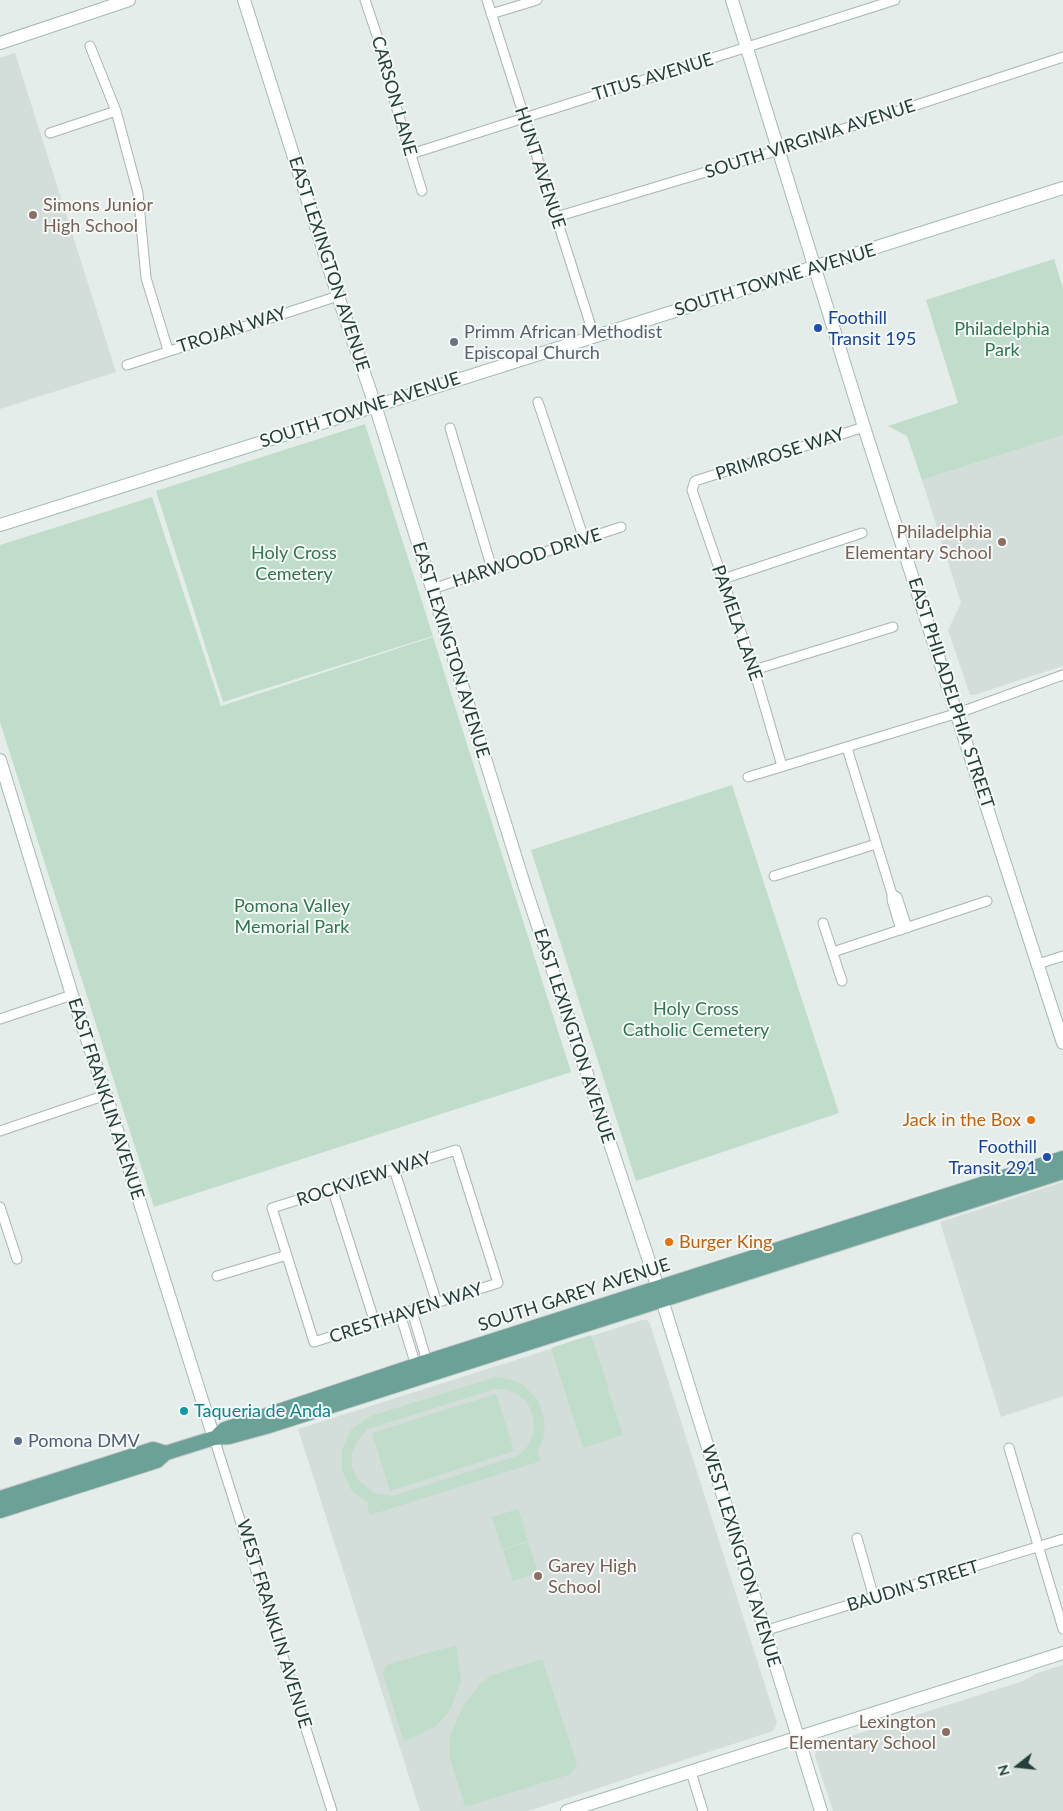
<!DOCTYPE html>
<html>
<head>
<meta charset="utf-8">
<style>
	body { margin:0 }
	#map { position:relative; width:1063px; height:1811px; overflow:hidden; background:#e5edea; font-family:Lato,sans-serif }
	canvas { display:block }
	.north { position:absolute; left:993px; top:1741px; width:50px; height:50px; -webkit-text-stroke:4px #f5faf8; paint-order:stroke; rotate:254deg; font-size:14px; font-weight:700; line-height:20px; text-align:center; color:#253f3a }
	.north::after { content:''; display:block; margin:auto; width:18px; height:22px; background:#253f3a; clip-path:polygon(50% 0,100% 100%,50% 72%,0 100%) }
</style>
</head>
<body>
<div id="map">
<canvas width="1063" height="1811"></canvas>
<div class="north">N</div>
</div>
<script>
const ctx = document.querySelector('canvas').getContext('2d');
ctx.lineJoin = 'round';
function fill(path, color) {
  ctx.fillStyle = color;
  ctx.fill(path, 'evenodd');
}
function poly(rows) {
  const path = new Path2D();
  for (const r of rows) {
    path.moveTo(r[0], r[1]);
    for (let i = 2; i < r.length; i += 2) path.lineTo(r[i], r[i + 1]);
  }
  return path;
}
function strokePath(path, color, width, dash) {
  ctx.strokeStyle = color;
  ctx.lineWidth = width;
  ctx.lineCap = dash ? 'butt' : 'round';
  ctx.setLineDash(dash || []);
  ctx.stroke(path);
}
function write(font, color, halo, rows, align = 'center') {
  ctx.font = font + ' Lato,sans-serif';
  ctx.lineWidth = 4;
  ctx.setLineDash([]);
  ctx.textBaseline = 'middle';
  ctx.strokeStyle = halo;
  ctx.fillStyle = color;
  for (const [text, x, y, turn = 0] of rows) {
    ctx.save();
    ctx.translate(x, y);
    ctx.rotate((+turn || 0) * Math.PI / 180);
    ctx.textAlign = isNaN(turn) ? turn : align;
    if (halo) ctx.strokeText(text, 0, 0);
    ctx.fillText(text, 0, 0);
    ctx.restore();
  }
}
const built = poly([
	[15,53,116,372,0,409,0,58],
	[1063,435,1063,666,974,695,970,695,948,630,961,603,922,480],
	[1063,1182,1063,1396,1001,1417,940,1222],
	[642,1320,647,1320,650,1324,777,1723,773,1731,528,1811,420,1811,298,1429],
	[1063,1665,1063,1811,833,1811,815,1756,816,1750,819,1746,1023,1681,1037,1673]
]);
const green = poly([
	[1054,259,1063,288,1063,435,922,480,907,436,888,426,958,403,926,300],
	[365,424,433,636,223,702,156,491],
	[152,497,221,706,433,637,571,1072,154,1207,0,722,0,545],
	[732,785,839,1113,636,1181,531,850],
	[591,1335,623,1435,583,1448,551,1348],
	[496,1377,512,1380,524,1385,539,1402,545,1424,543,1439,537,1451,541,1461,370,1515,367,1505,369,1503,352,1491,342,1470,342,1451,351,1430,371,1416],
	[494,1389,505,1389,517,1394,526,1401,532,1412,534,1425,533,1435,527,1447,517,1456,393,1496,374,1493,358,1480,352,1467,352,1454,358,1440,368,1429],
	[496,1394,514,1451,390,1491,372,1433],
	[518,1509,528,1541,502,1549,492,1517],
	[528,1542,538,1573,513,1581,503,1550],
	[456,1645,461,1681,449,1712,436,1726,404,1742,383,1674,385,1667,389,1664],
	[542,1659,577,1764,571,1774,465,1807,449,1755,450,1737,462,1708,480,1684,492,1675]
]);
const street = poly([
	[365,0,389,71,395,103,422,191],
	[487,0,594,336],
	[491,14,537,0],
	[90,46,116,111,138,193,146,278,168,350],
	[50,133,116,111],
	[411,154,895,0],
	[556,217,779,150,1063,57],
	[127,365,338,296],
	[538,402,584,539],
	[450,428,492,569],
	[723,579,862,533],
	[432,589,621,527],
	[754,670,893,627],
	[847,748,892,894,892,900,901,930],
	[782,766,754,670,692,490,695,481,864,427],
	[748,777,958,713,1063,675],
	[774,876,876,844],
	[892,894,897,897,907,928],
	[823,923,842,981],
	[833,952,987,901],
	[1038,964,1063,956],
	[0,1019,72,995],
	[0,1131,106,1095],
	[456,1150,498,1283,314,1342,272,1208,456,1150],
	[394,1169,437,1303],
	[332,1188,375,1323],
	[0,1207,17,1259],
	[217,1276,287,1255],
	[412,1311,428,1365],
	[400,1314,417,1369],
	[214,1438,332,1811],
	[1009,1448,1063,1629],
	[857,1538,874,1598],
	[764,1631,1063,1539],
	[691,1772,703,1811]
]);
const secondary = poly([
	[244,0,338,296,375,405,524,884,662,1300,821,1811],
	[732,0,864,427,1063,1043],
	[0,43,129,0],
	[0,525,1063,188],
	[0,760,72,995,106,1095,214,1438],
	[567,1811,1063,1653]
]);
const primary = poly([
	[219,1434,225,1429,416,1365,1063,1158],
	[0,1498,153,1449,166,1453],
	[0,1511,157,1461,166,1453,214,1438,229,1437,269,1426,1063,1172]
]);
const markers = [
	[33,215,5,"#8d6e63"],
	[818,328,5,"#1a4fb4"],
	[454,342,5,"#6b7280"],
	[1002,542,5,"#8d6e63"],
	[1031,1120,5,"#e8710a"],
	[1047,1157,5,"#1a4fb4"],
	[669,1242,5,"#e8710a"],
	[184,1411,5,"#0f9aa8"],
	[18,1441,5,"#5c6f8a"],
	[538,1576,5,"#8d6e63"],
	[946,1732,5,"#8d6e63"]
];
const streetNames = [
	["TITUS AVENUE",653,77,-17],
	["CARSON LANE",394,96,74],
	["SOUTH VIRGINIA AVENUE",810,139,-18],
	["HUNT AVENUE",540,168,72],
	["EAST LEXINGTON AVENUE",329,264,72],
	["SOUTH TOWNE AVENUE",775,280,-17],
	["TROJAN WAY",232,330,-18],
	["SOUTH TOWNE AVENUE",360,410,-18],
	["PRIMROSE WAY",780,454,-18],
	["HARWOOD DRIVE",527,558,-18],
	["PAMELA LANE",737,623,71],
	["EAST LEXINGTON AVENUE",451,650,73],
	["EAST PHILADELPHIA STREET",951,693,72],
	["EAST LEXINGTON AVENUE",574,1036,72],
	["EAST FRANKLIN AVENUE",106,1099,72],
	["ROCKVIEW WAY",364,1179,-18],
	["SOUTH GAREY AVENUE",574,1295,-18],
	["CRESTHAVEN WAY",406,1313,-18],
	["WEST LEXINGTON AVENUE",741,1556,73],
	["BAUDIN STREET",913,1586,-17],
	["WEST FRANKLIN AVENUE",274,1624,73]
];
const educationNames = [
	["Simons Junior",43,205],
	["High School",43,226],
	["Philadelphia",992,532,"right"],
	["Elementary School",992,553,"right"],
	["Garey High",548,1566],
	["School",548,1587],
	["Lexington",936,1722,"right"],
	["Elementary School",936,1743,"right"]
];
const transitNames = [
	["Foothill",828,318],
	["Transit 195",828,339],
	["Foothill",1037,1147,"right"],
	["Transit 291",1037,1168,"right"]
];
const parkNames = [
	["Philadelphia",1002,329],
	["Park",1002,350],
	["Holy Cross",294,553],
	["Cemetery",294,574],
	["Pomona Valley",292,906],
	["Memorial Park",292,927],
	["Holy Cross",696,1009],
	["Catholic Cemetery",696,1030]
];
const worshipNames = [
	["Primm African Methodist",464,332],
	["Episcopal Church",464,353]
];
const foodNames = [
	["Jack in the Box",1021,1120],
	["Burger King",679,1242,"left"]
];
const cultureNames = [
	["Taqueria de Anda",194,1411]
];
const serviceNames = [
	["Pomona DMV",28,1441]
];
fill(built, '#d3ddd9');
fill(green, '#bfddca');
strokePath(street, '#a8b5b2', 11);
strokePath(secondary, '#a4b9b3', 14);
strokePath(primary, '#c2c9c8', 16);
strokePath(street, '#fff', 9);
strokePath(secondary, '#fff', 12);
strokePath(primary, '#6ca197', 14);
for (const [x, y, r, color] of markers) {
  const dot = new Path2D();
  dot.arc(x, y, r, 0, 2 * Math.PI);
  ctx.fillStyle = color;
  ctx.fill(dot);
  strokePath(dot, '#f5faf8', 2);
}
write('18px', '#253f3a', '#f5faf8', streetNames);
write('18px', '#785e54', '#f5faf8', educationNames, 'left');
write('18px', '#164399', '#f5faf8', transitNames, 'left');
write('18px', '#307450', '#f5faf8', parkNames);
write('18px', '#5b616d', '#f5faf8', worshipNames, 'left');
write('18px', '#c56008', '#f5faf8', foodNames, 'right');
write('18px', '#0d838f', '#f5faf8', cultureNames, 'left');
write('18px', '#4e5e75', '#f5faf8', serviceNames, 'left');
</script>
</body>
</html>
